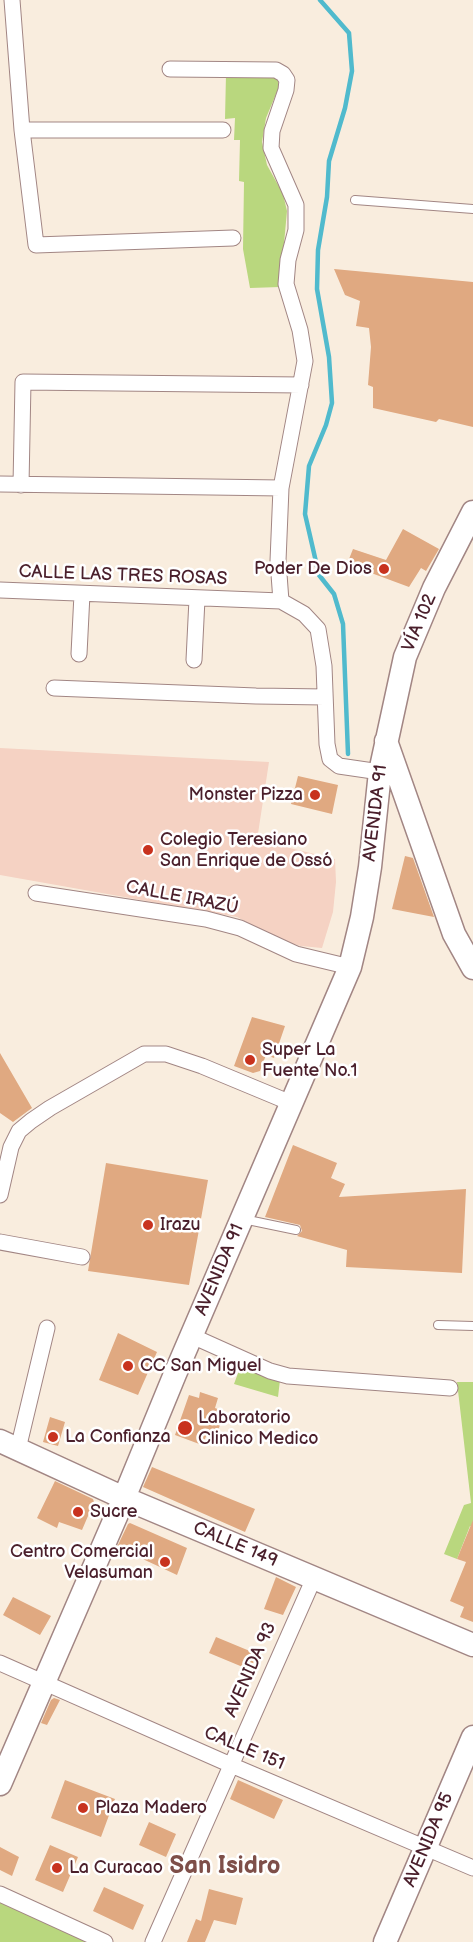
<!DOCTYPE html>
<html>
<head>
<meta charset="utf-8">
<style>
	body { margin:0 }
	canvas { display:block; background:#f9edde }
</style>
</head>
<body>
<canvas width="473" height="1942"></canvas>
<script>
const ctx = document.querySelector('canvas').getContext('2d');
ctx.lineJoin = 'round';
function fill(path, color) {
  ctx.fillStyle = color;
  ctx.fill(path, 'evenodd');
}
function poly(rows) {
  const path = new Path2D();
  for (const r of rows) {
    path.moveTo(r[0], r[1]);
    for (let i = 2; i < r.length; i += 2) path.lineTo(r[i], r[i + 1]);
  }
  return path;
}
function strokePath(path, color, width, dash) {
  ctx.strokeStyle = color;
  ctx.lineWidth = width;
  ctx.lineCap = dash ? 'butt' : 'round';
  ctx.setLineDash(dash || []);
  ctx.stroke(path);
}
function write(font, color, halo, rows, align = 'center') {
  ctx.font = font + ' "Balsamiq Sans",sans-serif';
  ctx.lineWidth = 5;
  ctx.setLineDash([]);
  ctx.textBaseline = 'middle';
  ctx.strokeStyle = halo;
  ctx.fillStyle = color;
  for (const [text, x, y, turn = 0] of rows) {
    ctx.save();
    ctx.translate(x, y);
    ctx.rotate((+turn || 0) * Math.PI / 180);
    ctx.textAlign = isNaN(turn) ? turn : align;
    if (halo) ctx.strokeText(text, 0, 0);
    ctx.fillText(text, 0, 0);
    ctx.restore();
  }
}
const built = poly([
	[0,748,269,762,257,840,335,859,336,882,333,912,322,948,301,946,280,940,237,917,0,875]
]);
const green = poly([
	[226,74,277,75,279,87,266,118,262,142,267,165,283,194,287,211,280,287,250,288,243,249,244,182,239,181,240,140,234,140,235,118,225,119],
	[241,1365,280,1380,278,1397,234,1384],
	[457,1382,473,1382,473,1527,470,1526,457,1559,444,1554,464,1505,471,1503],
	[0,1901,93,1942,0,1942]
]);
const stream = poly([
	[320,0,349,33,352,71,345,108,329,161,327,197,318,250,317,289,329,357,332,403,326,425,309,466,305,514,319,575,334,594,343,624,348,754]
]);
const building = poly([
	[334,269,473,282,473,427,439,419,436,422,373,408,373,387,368,385,371,347,369,328,356,326,360,301,345,295],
	[403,529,439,549,426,571,421,568,409,587,347,564,353,549,386,560],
	[298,776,338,785,332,814,291,804],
	[405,856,413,858,434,917,392,909],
	[252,1017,285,1026,274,1058,266,1055,260,1071,253,1073,234,1066],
	[0,1053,32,1108,13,1122,0,1113],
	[293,1145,337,1163,331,1178,345,1184,339,1197,466,1189,462,1273,346,1267,347,1250,297,1236,302,1231,300,1225,265,1217],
	[106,1163,208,1180,189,1285,88,1271],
	[118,1333,157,1352,138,1395,99,1380],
	[200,1392,218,1398,215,1408,225,1412,217,1433,209,1430,202,1445,175,1435,189,1395,199,1398],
	[50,1417,65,1422,58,1446,43,1442],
	[152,1467,255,1509,245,1532,143,1487],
	[55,1481,93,1499,94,1502,82,1530,59,1522,57,1528,37,1518],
	[473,1520,473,1622,460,1617,464,1607,450,1601,466,1562,457,1559],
	[130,1523,187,1548,177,1575,117,1547,128,1524],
	[276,1577,296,1587,283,1615,264,1609],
	[13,1597,51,1616,40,1635,3,1615],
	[216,1637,257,1654,250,1670,209,1653],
	[54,1698,60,1700,47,1725,41,1723,51,1700],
	[65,1780,115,1799,101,1837,51,1818],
	[238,1780,283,1800,274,1819,230,1799],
	[149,1822,176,1834,166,1857,139,1845],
	[50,1845,78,1857,63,1892,35,1880],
	[0,1847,19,1857,12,1876,0,1870],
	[104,1887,144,1905,133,1930,93,1911],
	[209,1889,243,1898,236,1925,214,1920,205,1942,187,1942,196,1919,201,1921]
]);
const lane = poly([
	[355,200,473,209],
	[243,1219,296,1230],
	[438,1325,473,1326]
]);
const street = poly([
	[12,0,22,130,36,245,233,238],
	[170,69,276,70,283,74,287,80,286,90,272,131,271,148,296,205,296,230,288,260,286,284,300,330,305,361,281,488,278,561,281,601,304,614,318,629,324,666,327,744,330,759,339,766,380,772],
	[22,130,223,130],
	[0,484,281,488],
	[21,485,23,382,301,385],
	[0,590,281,601],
	[79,654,82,594],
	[194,660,197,599],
	[54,688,256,696,325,697],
	[36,893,206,919,240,928,296,954,350,967],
	[0,1195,11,1147,19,1131,31,1121,50,1108,144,1054,166,1054,202,1066,291,1103],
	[0,1242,82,1257],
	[192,1336,270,1371,288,1376,450,1388],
	[18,1449,47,1328],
	[0,1663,231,1765,473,1868],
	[0,1894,105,1942],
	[153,1942,314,1578]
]);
const secondary = poly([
	[386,741,454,934,473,968],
	[0,1441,124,1498,473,1645],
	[0,1784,124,1498,175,1374,350,967,362,917,370,867,380,772,405,657,434,588,473,512],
	[385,1942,473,1737]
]);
const markers = [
	[384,569,6,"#c8321e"],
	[315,795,6,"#c8321e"],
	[148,850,6,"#c8321e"],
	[250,1060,6,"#c8321e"],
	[148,1225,6,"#c8321e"],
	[128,1366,6,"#c8321e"],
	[185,1428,8,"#c8321e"],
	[53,1437,6,"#c8321e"],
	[78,1512,6,"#c8321e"],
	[165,1562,6,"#c8321e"],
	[83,1808,6,"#c8321e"],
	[57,1868,6,"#c8321e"]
];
const poiNames = [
	["Poder De Dios",372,569,"right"],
	["Monster Pizza",303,795,"right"],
	["Colegio Teresiano",160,840],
	["San Enrique de Ossó",160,861],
	["Super La",262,1050],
	["Fuente No.1",262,1071],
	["Irazu",160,1225],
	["CC San Miguel",140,1366],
	["Laboratorio",198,1418],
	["Clinico Medico",198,1439],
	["La Confianza",65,1437],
	["Sucre",90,1512],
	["Centro Comercial",153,1552,"right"],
	["Velasuman",153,1573,"right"],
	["Plaza Madero",95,1808],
	["La Curacao",69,1868]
];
const streetNames = [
	["CALLE LAS TRES ROSAS",123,576,2],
	["VÍA 102",420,623,-67],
	["AVENIDA 91",376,813,-83],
	["CALLE IRAZÚ",182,898,11],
	["AVENIDA 91",220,1270,-67],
	["CALLE 149",235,1545,23],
	["AVENIDA 93",251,1670,-66],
	["CALLE 151",244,1749,23],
	["AVENIDA 95",429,1840,-67]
];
const districtNames = [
	["San Isidro",225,1867]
];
fill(built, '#f5d2c3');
fill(green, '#b9d77e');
strokePath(stream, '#50bacd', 4.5);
fill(building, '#e0a981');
strokePath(lane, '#a28684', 10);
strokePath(street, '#a28684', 17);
strokePath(secondary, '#a28684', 25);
strokePath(lane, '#fff', 8);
strokePath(street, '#fff', 15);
strokePath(secondary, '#fff', 22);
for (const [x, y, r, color] of markers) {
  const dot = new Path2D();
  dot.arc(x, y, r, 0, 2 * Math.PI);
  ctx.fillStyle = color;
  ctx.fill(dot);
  strokePath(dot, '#fff', 2);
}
write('18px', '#4a1f2b', '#fff', poiNames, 'left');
write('18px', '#4a1f2b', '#fff', streetNames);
write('bold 24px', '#7e4f49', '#fff', districtNames);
</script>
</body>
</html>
